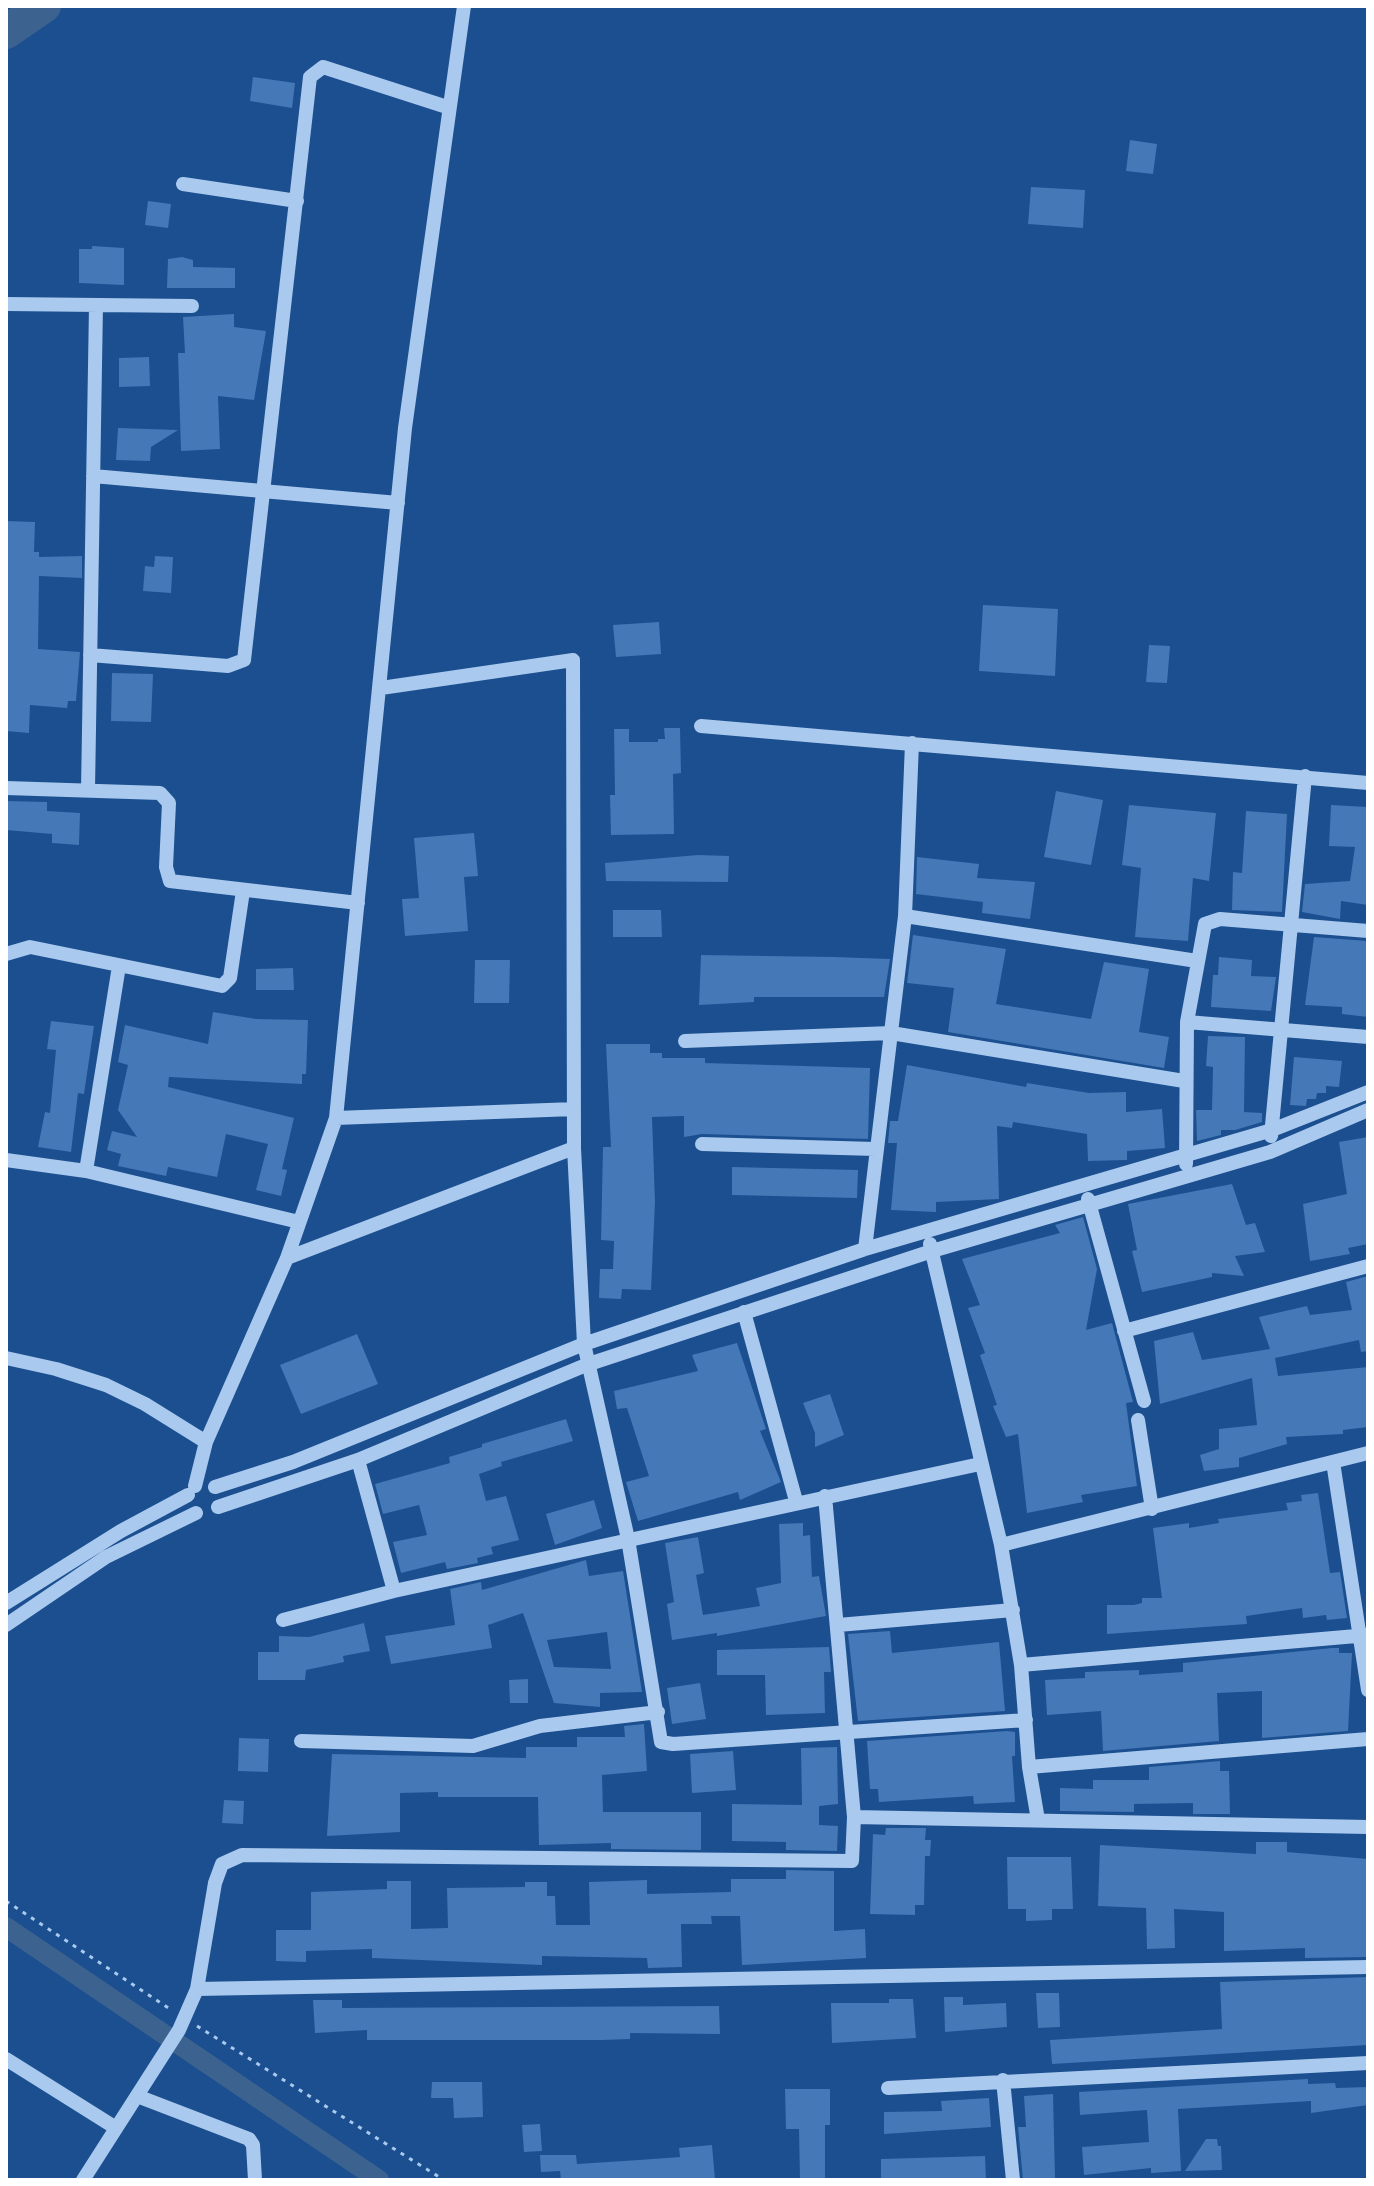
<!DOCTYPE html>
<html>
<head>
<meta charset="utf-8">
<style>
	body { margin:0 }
	#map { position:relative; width:1374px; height:2186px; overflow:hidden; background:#1b4f8f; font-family:Barlow,sans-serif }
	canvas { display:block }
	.frame { position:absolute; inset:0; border:8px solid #fff; pointer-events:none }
</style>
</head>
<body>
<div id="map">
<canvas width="1374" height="2186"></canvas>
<div class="frame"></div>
</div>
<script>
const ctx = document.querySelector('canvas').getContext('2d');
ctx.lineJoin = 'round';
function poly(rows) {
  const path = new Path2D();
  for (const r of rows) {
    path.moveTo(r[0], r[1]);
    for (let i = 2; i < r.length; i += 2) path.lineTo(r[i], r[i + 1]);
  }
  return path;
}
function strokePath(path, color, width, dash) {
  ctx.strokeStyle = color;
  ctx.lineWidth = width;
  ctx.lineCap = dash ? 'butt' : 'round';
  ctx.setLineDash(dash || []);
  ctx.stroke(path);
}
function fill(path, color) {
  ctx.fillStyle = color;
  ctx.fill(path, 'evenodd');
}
const canal = poly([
	[6,1927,379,2180]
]);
const river = poly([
	[6,32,44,6]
]);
const building = poly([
	[253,77,295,83,292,108,250,101],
	[1130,140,1157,144,1153,174,1126,171],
	[1031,187,1085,190,1083,228,1028,224],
	[148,201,171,204,168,228,145,225],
	[92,246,124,248,124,285,79,283,79,249,92,249],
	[182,257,193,260,193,267,235,268,235,288,167,288,168,259],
	[234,314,234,327,266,331,254,400,218,396,220,449,181,451,178,353,185,353,183,317],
	[149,357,150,386,119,387,119,358],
	[118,428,178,430,151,447,150,461,116,460],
	[6,521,35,522,34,552,39,552,39,557,82,556,82,578,39,576,38,649,80,652,76,701,68,701,67,708,30,705,29,733,6,731],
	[155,556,173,557,171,593,143,591,145,566,154,567],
	[983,605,1058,609,1055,676,979,671],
	[659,622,661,654,616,657,613,625],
	[1149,645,1170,646,1167,683,1146,682],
	[112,673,153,674,151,722,111,721],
	[664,728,680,728,681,773,673,774,674,834,611,835,610,795,615,795,614,729,629,729,629,742,658,742,658,739,665,739],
	[1056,791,1103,800,1091,865,1044,857],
	[6,801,47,802,47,811,80,813,79,845,52,843,52,834,6,830],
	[1129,805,1216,813,1209,881,1193,878,1188,941,1135,937,1141,868,1122,865],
	[1331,805,1368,807,1368,905,1341,901,1340,919,1302,912,1305,884,1350,881,1355,847,1329,846],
	[1246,811,1287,814,1282,912,1232,910,1233,872,1242,873],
	[474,833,478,876,464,877,468,931,405,936,402,899,419,898,414,838],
	[698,855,729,856,728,882,606,881,605,863],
	[917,857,979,864,977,878,1035,882,1030,919,982,913,983,902,916,894],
	[613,910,661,910,662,937,613,937],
	[913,935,1006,949,996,1004,1091,1019,1104,962,1149,969,1139,1032,1169,1037,1164,1068,948,1032,954,988,907,983],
	[1314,937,1368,941,1368,1017,1342,1014,1342,1007,1305,1005],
	[701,955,834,957,890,959,884,997,754,997,754,1002,699,1005],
	[1219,957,1252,960,1251,976,1276,977,1271,1011,1211,1007,1213,975,1218,975],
	[475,960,510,960,509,1003,474,1003],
	[293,968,294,990,256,990,256,969],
	[213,1012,256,1019,308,1020,306,1074,302,1074,302,1084,169,1077,168,1087,294,1118,282,1169,287,1170,281,1196,256,1190,268,1144,226,1134,217,1177,168,1167,166,1176,118,1166,121,1154,107,1150,112,1131,137,1137,118,1110,128,1065,118,1062,125,1025,208,1044],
	[51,1021,94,1026,84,1094,78,1093,71,1152,38,1147,45,1112,50,1113,56,1050,47,1049],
	[1208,1036,1245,1037,1244,1112,1262,1113,1262,1122,1235,1130,1221,1130,1221,1135,1197,1141,1196,1110,1212,1110,1213,1067,1206,1066],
	[606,1044,650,1044,650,1053,662,1053,662,1058,705,1058,705,1063,870,1068,868,1139,702,1134,684,1137,684,1116,652,1117,655,1202,651,1290,622,1289,621,1299,599,1298,600,1269,613,1269,614,1241,601,1240,603,1147,611,1147],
	[1294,1057,1342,1061,1339,1087,1326,1086,1326,1093,1317,1093,1316,1099,1307,1099,1306,1106,1290,1105],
	[907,1065,1026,1087,1027,1083,1089,1093,1126,1092,1126,1112,1162,1109,1165,1148,1127,1151,1127,1160,1088,1161,1087,1134,1013,1122,1012,1128,997,1126,999,1199,936,1202,936,1212,891,1210,897,1143,888,1143,890,1121,898,1121],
	[1368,1137,1368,1244,1348,1248,1350,1254,1310,1261,1303,1204,1347,1194,1339,1142],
	[732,1167,858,1170,857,1198,732,1195],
	[1232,1184,1246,1225,1255,1223,1265,1252,1235,1256,1244,1276,1212,1273,1212,1277,1142,1292,1132,1251,1137,1250,1128,1204],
	[1083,1217,1097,1269,1086,1330,1112,1323,1133,1402,1126,1403,1137,1486,1081,1495,1083,1502,1027,1513,1018,1434,1006,1437,993,1406,997,1405,980,1355,985,1353,968,1308,980,1305,962,1259,1060,1233,1055,1225],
	[1368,1276,1368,1351,1361,1352,1359,1340,1275,1358,1278,1376,1368,1367,1368,1427,1343,1430,1343,1434,1286,1437,1287,1444,1239,1458,1239,1467,1204,1471,1200,1455,1219,1449,1219,1429,1257,1425,1252,1378,1160,1404,1154,1341,1193,1332,1202,1360,1270,1349,1259,1317,1307,1306,1310,1315,1352,1310,1346,1282],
	[357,1334,378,1384,301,1414,280,1365],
	[737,1343,766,1429,760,1431,781,1482,740,1500,738,1492,638,1521,626,1482,649,1476,627,1408,617,1409,614,1391,698,1371,692,1355],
	[830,1394,844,1435,815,1447,815,1433,803,1403],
	[566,1419,573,1441,501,1462,502,1466,479,1474,486,1501,506,1496,519,1540,491,1547,493,1554,477,1558,478,1563,447,1569,445,1562,401,1573,393,1542,427,1535,419,1505,383,1514,375,1484,450,1463,449,1457,482,1447,482,1444],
	[1318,1493,1330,1573,1340,1572,1347,1618,1327,1620,1326,1615,1303,1618,1302,1608,1246,1616,1247,1624,1107,1634,1107,1605,1134,1605,1142,1603,1142,1598,1162,1598,1153,1528,1189,1523,1189,1528,1219,1523,1218,1519,1288,1510,1286,1503,1302,1501,1301,1495],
	[594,1500,602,1528,555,1545,546,1514],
	[803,1523,803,1536,810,1535,812,1577,819,1576,826,1616,717,1636,717,1633,672,1640,667,1604,674,1602,665,1543,698,1537,704,1573,696,1575,703,1615,760,1606,756,1588,781,1583,779,1524],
	[586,1560,589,1576,623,1571,642,1692,600,1693,600,1707,554,1703,523,1613,488,1625,492,1648,391,1664,385,1636,455,1625,450,1589,481,1582,482,1590],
	[607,1632,611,1669,554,1667,547,1640],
	[364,1623,370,1651,343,1656,344,1662,306,1670,305,1680,258,1680,258,1652,279,1652,279,1636,309,1637],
	[890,1631,892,1653,999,1642,1005,1711,858,1721,848,1634],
	[829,1647,831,1672,824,1672,825,1713,766,1715,765,1675,717,1675,717,1650],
	[1332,1648,1339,1648,1339,1653,1352,1653,1348,1731,1262,1738,1262,1691,1217,1693,1219,1741,1103,1751,1101,1711,1047,1715,1045,1680,1085,1678,1085,1672,1139,1670,1139,1675,1183,1672,1183,1663],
	[528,1679,528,1703,510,1703,509,1680],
	[700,1683,706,1719,672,1724,667,1688],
	[644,1724,647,1771,602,1775,603,1812,701,1812,701,1850,611,1849,611,1843,539,1845,538,1797,438,1797,438,1792,400,1793,400,1832,327,1836,332,1754,526,1758,526,1747,577,1747,577,1737,625,1737,624,1726],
	[1007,1731,1015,1732,1015,1756,1012,1756,1015,1802,974,1804,973,1796,879,1802,878,1789,870,1789,867,1741],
	[239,1738,269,1739,268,1772,238,1771],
	[837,1747,838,1804,819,1806,819,1825,838,1826,837,1851,786,1850,786,1842,732,1841,732,1804,802,1805,801,1748],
	[733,1751,736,1790,692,1793,690,1754],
	[1220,1761,1220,1771,1229,1771,1230,1814,1193,1814,1193,1803,1134,1804,1134,1812,1060,1811,1060,1788,1093,1789,1093,1780,1149,1780,1149,1767],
	[224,1800,244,1801,243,1824,222,1823],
	[886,1828,926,1828,925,1840,931,1840,930,1856,925,1856,924,1905,915,1905,915,1915,870,1914,873,1834,885,1835],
	[1256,1842,1287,1842,1287,1852,1368,1859,1368,1957,1305,1958,1305,1948,1224,1951,1224,1912,1174,1909,1175,1948,1147,1949,1146,1908,1098,1906,1100,1845,1256,1854],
	[1007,1857,1071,1857,1073,1909,1052,1909,1052,1920,1026,1921,1026,1909,1008,1909],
	[786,1870,834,1871,834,1931,865,1929,866,1958,742,1965,740,1916,711,1916,712,1924,681,1924,682,1967,648,1968,647,1958,542,1956,542,1965,372,1958,372,1949,306,1951,306,1962,276,1961,276,1930,311,1930,311,1892,387,1889,387,1881,411,1881,411,1929,448,1928,447,1888,525,1887,525,1882,547,1882,547,1896,555,1896,556,1925,590,1925,589,1882,647,1880,647,1894,731,1892,731,1879,786,1879],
	[1368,1977,1368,2045,1052,2064,1050,2040,1222,2029,1220,1982],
	[1036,1993,1059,1993,1060,2027,1038,2028],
	[944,1997,963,1997,963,2005,1006,2003,1007,2027,945,2032],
	[889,1999,913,1999,916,2038,832,2043,831,2003,889,2003],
	[313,2000,342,2000,342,2008,719,2006,720,2034,630,2033,630,2039,602,2040,367,2040,367,2030,315,2033],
	[1308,2079,1308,2084,1335,2083,1336,2088,1368,2087,1368,2105,1311,2113,1311,2101,1178,2109,1181,2171,1151,2173,1151,2168,1084,2175,1082,2147,1149,2142,1147,2110,1080,2115,1079,2092],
	[432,2082,482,2082,483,2117,454,2118,453,2098,431,2098],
	[785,2089,830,2089,830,2125,825,2125,825,2180,800,2180,799,2129,786,2129],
	[1053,2094,1055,2178,1023,2180,1018,2127,1026,2127,1024,2096],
	[989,2098,991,2127,884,2134,884,2112,942,2111,941,2101],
	[540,2124,542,2151,524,2152,522,2125],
	[1206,2139,1217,2139,1218,2146,1221,2146,1222,2170,1185,2171],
	[712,2145,715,2180,561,2180,560,2171,541,2172,540,2155,576,2155,577,2164,639,2160,680,2157,679,2148],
	[985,2156,986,2180,881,2180,881,2159]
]);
const path = poly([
	[6,1901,170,2009],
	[197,2026,444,2180]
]);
const minor = poly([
	[183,184,297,201],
	[6,304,192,306],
	[93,476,398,503],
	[90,655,228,666,244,660,310,77,323,67,447,107],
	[381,688,573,660,574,1148,584,1344,628,1539,661,1742,673,1744,1026,1720],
	[701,726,1368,783],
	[6,788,160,793,169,803,166,867,170,881,358,903],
	[88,790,96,305],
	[905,916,1197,961],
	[6,954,30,947,222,986,230,978,243,891],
	[1187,1022,1368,1037],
	[685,1041,891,1033,1184,1081],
	[336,1118,574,1109],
	[1271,1136,1305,776],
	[702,1144,875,1149],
	[6,1160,86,1171,299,1222],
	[1186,1164,1187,1022,1205,924,1220,919,1368,931],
	[86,1171,119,966],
	[1088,1199,1144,1401],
	[930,1244,1001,1545,1368,1453],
	[865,1249,905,916,912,743],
	[287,1258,574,1148],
	[744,1312,796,1501],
	[1124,1331,1368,1266],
	[6,1358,56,1369,106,1385,145,1404,206,1442],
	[1138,1420,1152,1509],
	[358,1460,394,1591,980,1464],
	[1333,1462,1368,1690],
	[195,1486,206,1442,287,1258,336,1118,405,428,464,6],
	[215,1487,293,1462,584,1344,865,1249,1272,1130,1368,1092],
	[218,1507,358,1460,586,1365,932,1251,1270,1152,1368,1110],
	[1001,1545,1021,1665,1029,1767,1038,1820],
	[6,1603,121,1531,188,1495],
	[283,1620,394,1591],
	[6,1625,106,1557,196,1513],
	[838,1625,1013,1610],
	[1021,1665,1368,1635],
	[301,1741,473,1746,540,1726,658,1712],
	[1029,1767,1368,1739],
	[854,1817,1368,1827],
	[197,1989,215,1883,222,1864,242,1855,852,1861,854,1817,825,1496],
	[6,2059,116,2128],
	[1003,2080,1013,2180],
	[888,2088,1368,2063],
	[137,2096,249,2139,253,2145,255,2180],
	[83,2180,179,2030,197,1989,1368,1967]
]);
strokePath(canal, '#3c6290', 20);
strokePath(river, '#3c6290', 34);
fill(building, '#4478b7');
strokePath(path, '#a9c9ee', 3, [4, 6]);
strokePath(minor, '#a9c9ee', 14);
</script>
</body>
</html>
